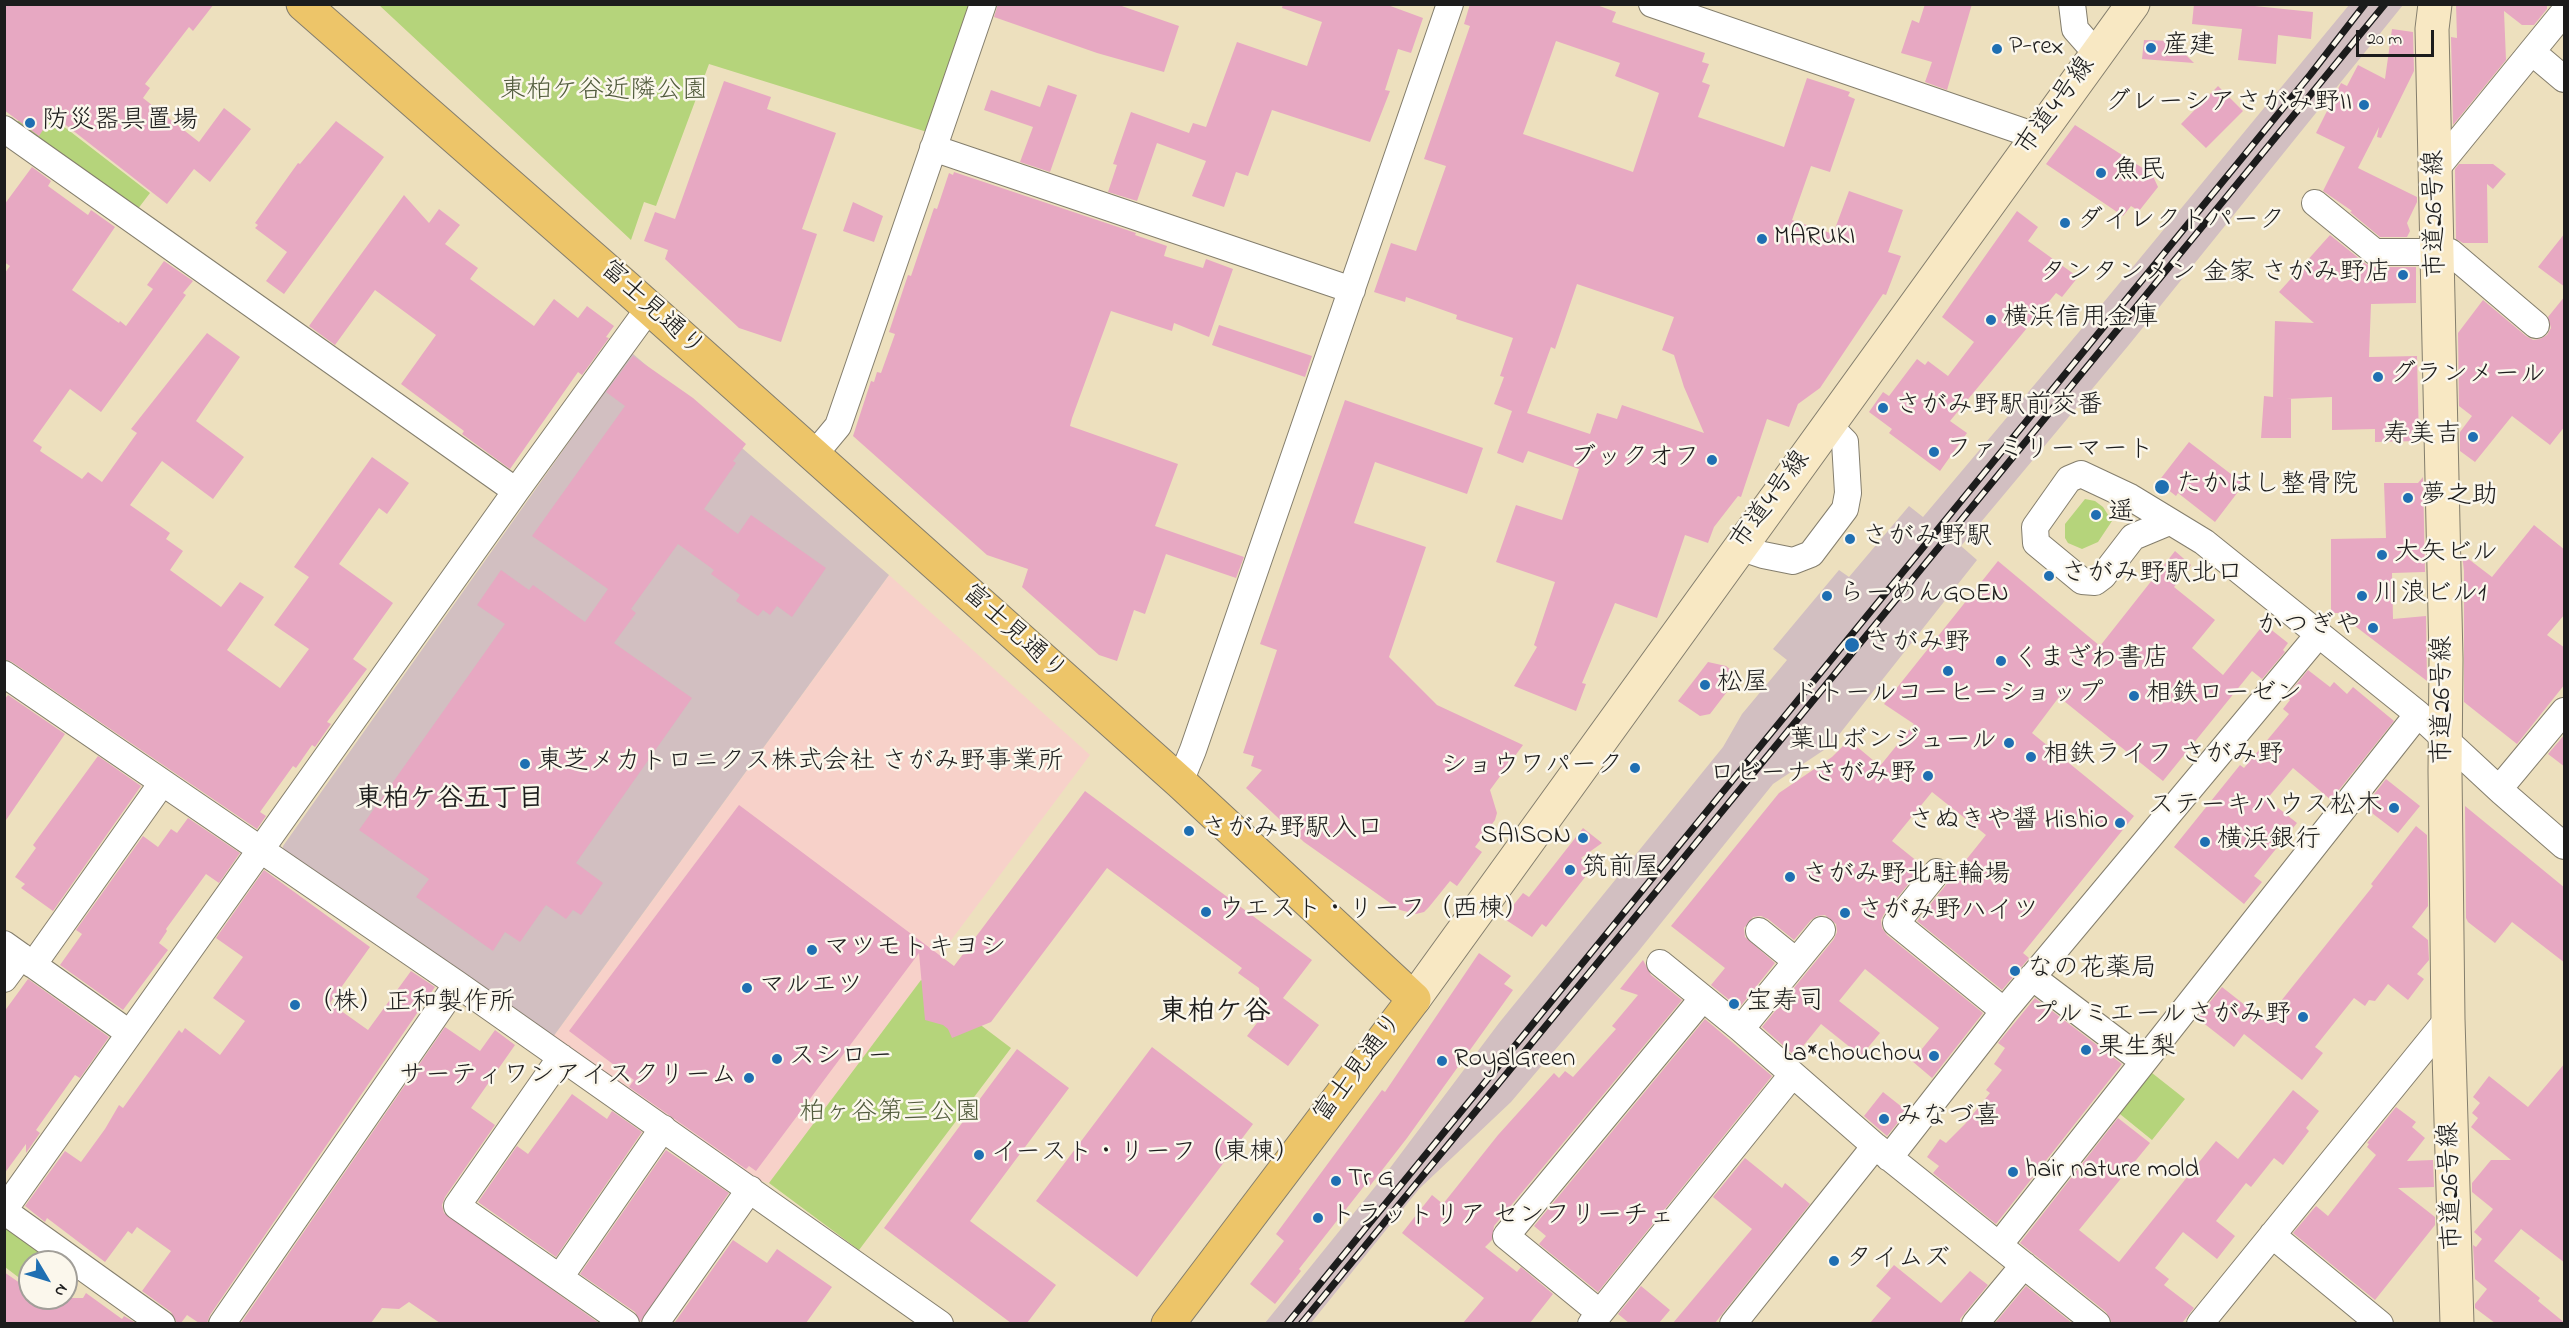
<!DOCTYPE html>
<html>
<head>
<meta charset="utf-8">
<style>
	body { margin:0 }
	#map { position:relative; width:2569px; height:1328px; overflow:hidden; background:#ede0be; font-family:"Indie Flower",sans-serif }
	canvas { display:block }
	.frame { position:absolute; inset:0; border:6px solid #1c1c1c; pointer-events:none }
	.north { position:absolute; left:18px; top:1250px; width:60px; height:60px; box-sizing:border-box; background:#fbf7ec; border:2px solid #a29f99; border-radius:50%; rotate:128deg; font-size:16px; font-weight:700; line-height:24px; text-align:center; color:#1c1c1c }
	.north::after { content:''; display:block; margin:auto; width:21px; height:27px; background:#1f6fb2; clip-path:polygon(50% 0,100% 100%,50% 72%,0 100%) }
	.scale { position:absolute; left:2356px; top:30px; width:78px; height:27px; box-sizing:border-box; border:3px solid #1c1c1c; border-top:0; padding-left:8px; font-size:18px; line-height:21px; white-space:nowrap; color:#1c1c1c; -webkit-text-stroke:4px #fbf7ec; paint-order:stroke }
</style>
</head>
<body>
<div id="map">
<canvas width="2569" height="1328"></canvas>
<div class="frame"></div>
<div class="north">N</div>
<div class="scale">20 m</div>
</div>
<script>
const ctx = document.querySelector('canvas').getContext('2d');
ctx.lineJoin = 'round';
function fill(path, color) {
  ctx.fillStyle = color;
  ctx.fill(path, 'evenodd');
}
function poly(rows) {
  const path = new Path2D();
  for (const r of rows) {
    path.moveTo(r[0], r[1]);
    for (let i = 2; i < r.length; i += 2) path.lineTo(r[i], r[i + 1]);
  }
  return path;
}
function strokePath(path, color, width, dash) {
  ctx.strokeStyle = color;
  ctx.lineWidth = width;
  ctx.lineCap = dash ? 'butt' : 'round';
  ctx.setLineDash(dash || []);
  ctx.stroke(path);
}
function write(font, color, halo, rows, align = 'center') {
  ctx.font = font + ' "Indie Flower","Klee One",sans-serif';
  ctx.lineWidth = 5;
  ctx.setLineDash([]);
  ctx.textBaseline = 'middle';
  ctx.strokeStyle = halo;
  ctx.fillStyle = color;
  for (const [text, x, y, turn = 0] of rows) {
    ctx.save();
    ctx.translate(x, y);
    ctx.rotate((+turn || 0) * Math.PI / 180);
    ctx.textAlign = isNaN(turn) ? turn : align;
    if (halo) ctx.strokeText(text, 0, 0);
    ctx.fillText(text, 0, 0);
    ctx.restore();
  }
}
const built = poly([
	[889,575,1090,755,769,1183,757,1180,553,1037]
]);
const industrial = poly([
	[2349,5,2403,5,2128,346,1961,546,1977,560,1830,746,1773,784,1637,953,1511,1102,1419,1189,1311,1323,1265,1323,1387,1172,1499,1023,1723,747,1742,714,1787,660,1773,649,1839,570,1849,577,1909,506,1923,517,2089,320],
	[632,353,889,575,553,1037,284,857,283,846]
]);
const green = poly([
	[379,5,971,5,927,132,709,64,656,206,644,202,631,240],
	[32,102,150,193,134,214,14,127],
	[2085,499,2095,501,2103,507,2112,521,2098,542,2082,549,2068,543,2065,538,2065,524],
	[921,980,1011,1048,859,1250,769,1183],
	[2147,1069,2185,1099,2152,1140,2115,1110],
	[5,1227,41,1254,35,1262,30,1262,30,1269,22,1280,5,1267]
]);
const building = poly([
	[4,4,214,4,193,31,189,27,145,84,150,88,143,98,199,142,224,108,251,129,210,182,194,169,167,204,53,115,39,136,4,110],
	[998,4,1116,4,1179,26,1164,72,1097,53,994,17],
	[1283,4,1385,4,1423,18,1411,53,1398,49,1385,90,1390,91,1370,142,1272,110,1248,176,1236,172,1224,207,1192,196,1206,161,1157,143,1137,201,1108,192,1117,165,1113,164,1131,112,1189,133,1193,123,1206,127,1237,42,1307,66,1322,22,1282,8],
	[1470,4,1594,4,1616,12,1612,22,1705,53,1702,62,1709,64,1702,82,1710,85,1698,117,1784,147,1807,78,1850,92,1848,96,1855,99,1830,172,1811,166,1792,220,1833,234,1849,191,1903,210,1888,252,1901,256,1886,295,1883,294,1820,388,1798,404,1789,427,1767,419,1741,497,1738,496,1714,527,1708,543,1685,535,1657,618,1615,603,1582,683,1586,684,1576,711,1514,686,1537,647,1534,645,1555,582,1496,562,1516,505,1562,520,1579,469,1528,451,1523,463,1497,453,1512,411,1494,404,1504,377,1500,376,1513,338,1456,319,1457,315,1406,297,1405,302,1374,292,1391,243,1416,251,1446,166,1424,159,1470,26,1464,24],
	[1556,41,1620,63,1615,76,1659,93,1633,172,1523,134],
	[1577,284,1674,317,1662,350,1674,355,1684,387,1704,433,1622,405,1617,419,1597,413,1590,434,1527,413,1551,347,1555,349],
	[1925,4,1972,4,1947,90,1925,82,1932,62,1901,53,1912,20,1919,23],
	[2194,4,2235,4,2313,12,2311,39,2278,35,2276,64,2238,60,2242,29,2192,24],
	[2456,4,2547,4,2547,9,2534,25,2522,25,2504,11,2506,60,2453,125,2451,37,2457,38],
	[2392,29,2413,32,2414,71,2381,138,2377,137,2379,127,2358,168,2417,197,2417,202,2407,223,2410,231,2407,237,2380,237,2350,212,2352,211,2323,191,2345,147,2316,133,2341,83,2347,86,2358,65,2385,79],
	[2144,40,2172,41,2194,63,2142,59],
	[724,81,771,97,767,109,836,133,802,229,817,234,781,342,739,328,665,259,668,250,644,241,655,212,675,219],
	[1048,85,1077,95,1050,172,1020,162,1033,127,984,110,991,90,1040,107],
	[2218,86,2243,111,2206,148,2181,124],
	[336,121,384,157,284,294,266,281,287,252,255,228,258,225,255,223,298,163,300,164],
	[2075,125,2152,174,2158,187,2139,211,2131,206,2123,216,2046,164],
	[2459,164,2493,164,2506,174,2493,189,2487,184,2488,243,2463,243,2456,239,2455,169],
	[32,167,51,181,48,186,88,215,91,210,115,227,72,290,119,323,120,321,126,326,153,289,147,285,164,261,193,281,183,293,186,295,101,412,70,389,33,441,42,447,40,451,82,479,88,472,102,482,137,433,131,429,207,333,240,357,196,421,244,457,213,499,162,461,130,505,170,533,166,539,183,551,170,570,221,607,240,582,264,597,227,650,280,688,309,649,274,625,309,577,294,567,372,457,409,483,387,514,379,508,339,564,393,603,353,659,367,669,327,722,331,724,315,747,312,745,296,768,293,766,260,812,266,816,257,829,12,662,4,659,4,274,10,266,4,262,4,205],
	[954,172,1136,233,1135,235,1167,246,1164,256,1203,268,1206,259,1233,269,1209,337,1174,323,1172,331,1111,311,1072,418,1070,426,1178,464,1155,526,1244,557,1236,578,1166,554,1145,614,1134,610,1117,661,1099,655,1022,587,1028,569,987,555,853,436,871,381,874,382,877,372,881,373,895,334,889,332,908,275,911,276,934,208,937,209,949,173,953,175],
	[404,195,429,223,439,209,460,225,445,244,478,268,470,279,534,326,554,299,578,318,587,306,614,326,606,337,609,338,582,375,578,372,510,469,462,434,464,431,401,384,436,335,375,290,335,345,309,326],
	[853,202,883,216,874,242,843,231],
	[2017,211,2038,227,2028,241,2078,277,2062,297,2056,293,1950,421,1967,433,1940,471,1889,433,1892,429,1869,412,1883,392,1889,396,1917,359,1925,365,1928,361,1948,376,1974,342,1942,317],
	[2565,233,2565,287,2538,267],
	[2330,235,2366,264,2375,267,2416,267,2416,303,2371,304,2369,357,2417,356,2419,441,2375,442,2375,429,2332,430,2332,397,2286,399,2291,399,2291,438,2261,438,2264,396,2273,397,2275,321,2314,323,2279,292],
	[2565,296,2565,426,2550,445,2512,416,2475,462,2460,451,2460,432,2472,416,2459,406,2458,333,2483,300,2526,336,2533,340,2540,339,2547,335,2551,328,2548,317],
	[1219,325,1312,356,1305,377,1212,345],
	[633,356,693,398,746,444,733,461,736,463,704,509,738,534,751,515,826,568,792,617,777,606,770,615,763,610,758,616,736,601,740,595,711,574,714,570,678,544,631,609,636,613,614,643,692,698,576,863,603,883,581,915,573,910,566,919,546,905,520,942,505,932,493,951,416,897,429,879,359,830,505,624,477,605,501,570,529,590,533,585,585,622,608,589,532,536,625,406,606,392],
	[1345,400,1483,448,1467,494,1375,462,1354,523,1426,547,1389,657,1437,705,1523,745,1490,790,1497,813,1495,820,1475,847,1482,852,1457,886,1450,881,1429,907,1424,912,1416,914,1400,910,1304,842,1246,788,1262,770,1251,766,1254,756,1243,753,1277,650,1260,644],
	[2189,442,2244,484,2215,522,2178,493,2176,496,2158,482],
	[2423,477,2425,572,2392,573,2393,619,2426,616,2427,681,2338,613,2331,613,2331,539,2386,538,2384,483,2418,483],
	[2534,525,2565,550,2565,614,2547,635,2565,648,2565,684,2517,744,2464,702,2464,571,2462,554,2492,577],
	[2175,551,2191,565,2174,587,2215,620,2192,648,2223,675,2264,624,2288,643,2283,650,2285,652,2262,679,2252,671,2163,781,2059,697,2032,733,2134,816,2023,953,2029,958,2002,990,1917,921,1986,835,1932,792,1892,841,1923,866,1884,914,1881,920,1882,928,1887,935,1983,1013,1932,1078,1912,1061,1939,1028,1865,969,1839,1001,1880,1033,1861,1056,1821,1024,1795,1056,1762,1027,1834,939,1837,932,1836,924,1825,915,1817,916,1811,920,1794,940,1768,919,1761,916,1753,917,1744,928,1745,937,1775,963,1739,1008,1711,985,1725,968,1671,926,1779,793,1832,757,1849,740,1880,766,1914,724,1884,704,1998,561,2100,646],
	[1708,662,1726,666,1739,676,1710,714,1700,716,1678,701],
	[2308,670,2330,687,2334,682,2347,694,2353,687,2394,721,2331,800,2293,768,2267,799,2297,823,2254,876,2262,882,2244,904,2174,847,2240,765,2244,768,2289,714,2283,709,2290,700,2286,697],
	[8,695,65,734,4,823,4,700],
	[2565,734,2565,767,2548,754],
	[98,756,141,786,53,911,21,888,25,884,15,877,36,848,33,845],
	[2386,779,2420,806,2398,833,2364,807],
	[1085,791,1312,960,1283,998,1319,1025,1288,1066,1247,1036,1263,1015,1259,988,1238,973,1242,968,1107,868,991,1022,952,1038,948,1029,943,1025,925,1020,919,953,756,1171,749,1166,746,1169,629,1087,634,1080,569,1031,739,805,954,966],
	[2465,806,2565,888,2565,963,2512,922,2495,943,2468,922,2466,918],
	[188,818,240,853,219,883,206,874,166,929,167,931,159,943,168,950,123,1010,60,965,82,934,76,930,143,836,158,847,171,829,177,833],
	[2416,826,2427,835,2428,906,2412,927,2428,940,2429,960,2417,974,2424,979,2408,1000,2388,984,2375,1001,2369,1000,2365,1006,2354,998,2315,1047,2323,1053,2302,1080,2244,1034,2234,1047,2197,1018,2222,987,2265,1021,2373,886,2371,884],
	[1583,828,1602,843,1581,858,1593,867,1546,927,1542,924,1532,937,1503,918,1523,893,1529,897],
	[264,870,370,947,330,1003,368,1030,411,971,435,987,210,1315,207,1323,199,1323,187,1315,181,1323,177,1323,171,1312,142,1291,171,1251,137,1227,132,1234,128,1231,105,1262,47,1218,45,1222,25,1206,65,1151,81,1162,105,1129,119,1105,123,1108,179,1030,182,1033,185,1028,220,1055,245,1021,213,998,243,957,216,938],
	[1479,953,1511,976,1504,984,1513,990,1407,1138,1369,1187,1365,1185,1299,1269,1301,1271,1275,1304,1250,1284,1284,1241,1276,1234,1382,1090,1385,1092],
	[1643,960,1651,975,1682,1000,1494,1226,1492,1240,1485,1247,1517,1272,1521,1267,1553,1294,1530,1323,1463,1323,1484,1298,1402,1233,1432,1195,1443,1204,1498,1135,1554,1073,1559,1078,1565,1071,1573,1077,1616,1029,1612,1026,1638,995,1620,989],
	[28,979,109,1037,80,1078,75,1075,36,1130,40,1133,26,1153,26,1144,4,1174,4,1012],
	[2035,998,2122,1064,1996,1224,1933,1173,1939,1166,1927,1157,1940,1139,1946,1143,1965,1124,1990,1093,1986,1090,2002,1070,1994,1064,2005,1048,1998,1043],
	[1705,1019,1772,1076,1598,1292,1539,1244,1546,1236,1534,1226],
	[445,1027,480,1051,495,1030,515,1045,471,1108,495,1125,445,1197,442,1205,444,1213,599,1323,440,1323,409,1302,399,1309,382,1308,371,1323,241,1323],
	[1152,1047,1253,1124,1137,1277,1036,1201],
	[1017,1049,1069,1088,970,1221,1056,1285,1027,1323,1011,1323,884,1228],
	[2565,1063,2565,1263,2521,1229,2494,1261,2540,1298,2538,1301,2565,1323,2495,1323,2475,1308,2475,1304,2487,1289,2475,1279,2473,1245,2476,1247,2482,1239,2474,1232,2493,1209,2472,1192,2472,1183,2491,1160,2511,1160,2471,1127,2478,1118,2472,1113,2480,1103,2473,1097,2489,1076,2528,1107],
	[2293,1090,2319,1111,2306,1128,2309,1131,2283,1165,2274,1158,2251,1187,2246,1183,2216,1221,2235,1236,2217,1259,2183,1232,2155,1268,2169,1279,2164,1285,2194,1308,2182,1323,2112,1323,2106,1312,2020,1243,2118,1118,2150,1143,2079,1230,2119,1262,2216,1141,2238,1159],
	[1883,1092,1907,1111,1887,1136,1864,1116],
	[572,1094,607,1119,612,1111,642,1132,556,1257,478,1202,517,1146,528,1154],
	[2396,1107,2416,1122,2412,1127,2425,1138,2407,1161,2433,1160,2434,1187,2398,1188,2435,1217,2435,1225,2375,1300,2293,1233,2316,1206,2328,1216,2376,1155,2367,1147,2369,1144,2367,1143],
	[666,1150,729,1193,640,1322,635,1312,580,1274],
	[1745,1158,1782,1188,1785,1183,1810,1204,1715,1323,1673,1323,1752,1229,1713,1197],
	[733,1240,767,1263,777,1249,832,1287,806,1323,675,1322],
	[1894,1265,1941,1303,1970,1271,1988,1285,1960,1319,1960,1323,1870,1323,1891,1298,1876,1286],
	[4,1272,30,1290,30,1298,83,1298,86,1293,122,1319,124,1316,136,1323,4,1323],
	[1641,1286,1670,1310,1659,1323,1629,1323,1618,1314],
	[2026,1286,2072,1323,1995,1323]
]);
const street = poly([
	[1652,4,2036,136],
	[2072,4,2075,29,2097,54],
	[2532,52,2564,79],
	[4,129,516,491],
	[933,148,1352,290],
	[2436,169,2564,12],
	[2315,203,2375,252,2450,252,2536,325],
	[813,456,838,426,983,4],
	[2169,522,2133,537,2103,576,2095,582,2082,581,2036,543,2035,527,2069,479,2081,474,2130,497,2204,542,2418,714,2502,792,2564,846],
	[1739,547,1763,555,1793,561,1811,554,1845,509,1848,493,1845,442,1828,425],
	[4,674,457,984,940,1324],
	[1180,782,1193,750,1450,4],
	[2499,789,2564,711],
	[1937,872,1896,923,2004,1011],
	[1759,931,1796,961],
	[4,944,129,1033],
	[1660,963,1741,1029,1875,1146,2097,1324],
	[33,965,162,783],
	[2032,977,2143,1061],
	[4,979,21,956],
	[1741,1029,1822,930],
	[561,1057,457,1206,626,1324],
	[1889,1158,2004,1011,2319,634],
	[4,1210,516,491,649,308],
	[4,1211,162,1324],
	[2272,1235,2380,1324],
	[1999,1245,2418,714],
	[560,1277,663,1128],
	[1600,1313,1506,1236,1703,998],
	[222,1324,457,984],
	[655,1324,750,1189],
	[1591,1324,1792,1075],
	[1733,1324,1875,1146],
	[1975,1324,2024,1265],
	[2200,1324,2448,1019]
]);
const secondary = poly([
	[2435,4,2432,29,2446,659,2445,771,2448,1019,2457,1324],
	[1414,999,2133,4]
]);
const primary = poly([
	[303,4,627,288,1180,782,1414,999,1168,1324]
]);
const rail = poly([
	[1287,1324,2310,75,2365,4],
	[1301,1324,2385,4]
]);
const markers = [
	[2151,48,6,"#1f6fb2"],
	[1997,49,6,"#1f6fb2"],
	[2364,105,6,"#1f6fb2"],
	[30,123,6,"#1f6fb2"],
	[2101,173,6,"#1f6fb2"],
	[2065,223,6,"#1f6fb2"],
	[1762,239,6,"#1f6fb2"],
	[2403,275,6,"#1f6fb2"],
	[1991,320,6,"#1f6fb2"],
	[2378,377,6,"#1f6fb2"],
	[1883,408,6,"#1f6fb2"],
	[2473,437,6,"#1f6fb2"],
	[1934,452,6,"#1f6fb2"],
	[1712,460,6,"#1f6fb2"],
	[2162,487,8,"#1f6fb2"],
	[2408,498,6,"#1f6fb2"],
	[2096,515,6,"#1f6fb2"],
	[1850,539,6,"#1f6fb2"],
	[2382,555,6,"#1f6fb2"],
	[2049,576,6,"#1f6fb2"],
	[1827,596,6,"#1f6fb2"],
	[2362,596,6,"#1f6fb2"],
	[2373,628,6,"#1f6fb2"],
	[1852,645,8,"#1f6fb2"],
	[2001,661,6,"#1f6fb2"],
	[1948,671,6,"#1f6fb2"],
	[1705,685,6,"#1f6fb2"],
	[2134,696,6,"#1f6fb2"],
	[2009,743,6,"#1f6fb2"],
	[2031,757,6,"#1f6fb2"],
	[525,764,6,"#1f6fb2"],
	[1635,768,6,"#1f6fb2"],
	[1928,776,6,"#1f6fb2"],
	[2394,808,6,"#1f6fb2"],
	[2120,823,6,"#1f6fb2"],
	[1189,831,6,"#1f6fb2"],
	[1583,838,6,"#1f6fb2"],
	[2205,842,6,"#1f6fb2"],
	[1570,870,6,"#1f6fb2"],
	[1790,877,6,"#1f6fb2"],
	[1206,912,6,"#1f6fb2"],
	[1845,913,6,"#1f6fb2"],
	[812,950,6,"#1f6fb2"],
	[2015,971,6,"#1f6fb2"],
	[747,988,6,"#1f6fb2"],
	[1734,1004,6,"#1f6fb2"],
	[295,1005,6,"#1f6fb2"],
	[2303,1017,6,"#1f6fb2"],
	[2086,1050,6,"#1f6fb2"],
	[1934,1056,6,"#1f6fb2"],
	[777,1059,6,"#1f6fb2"],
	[1442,1061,6,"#1f6fb2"],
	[749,1078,6,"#1f6fb2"],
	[1884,1119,6,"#1f6fb2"],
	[979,1155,6,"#1f6fb2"],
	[2013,1172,6,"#1f6fb2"],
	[1336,1181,6,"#1f6fb2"],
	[1318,1218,6,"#1f6fb2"],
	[1834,1261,6,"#1f6fb2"]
];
const poiNames = [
	["産建",2163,48],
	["P-rex",2009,49],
	["グレーシアさがみ野II",2352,105,"right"],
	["防災器具置場",42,123],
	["魚民",2113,173],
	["ダイレクトパーク",2077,223],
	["MARUKI",1774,239],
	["タンタンメン 金家 さがみ野店",2391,275,"right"],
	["横浜信用金庫",2003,320],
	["グランメール",2390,377],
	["さがみ野駅前交番",1895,408],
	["寿美吉",2461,437,"right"],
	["ファミリーマート",1946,452],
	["ブックオフ",1700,460,"right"],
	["たかはし整骨院",2176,487],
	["夢之助",2420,498],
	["遥",2108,515],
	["さがみ野駅",1862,539],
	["大矢ビル",2394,555],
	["さがみ野駅北口",2061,576],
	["らーめんGOEN",1839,596],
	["川浪ビル1",2374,596],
	["かつぎや",2361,628,"right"],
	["さがみ野",1866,645],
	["くまざわ書店",2013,661],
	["松屋",1717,685],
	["ドトールコーヒーショップ",1948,696,"center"],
	["相鉄ローゼン",2146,696],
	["葉山ボンジュール",1997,743,"right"],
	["相鉄ライフ さがみ野",2043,757],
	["東芝メカトロニクス株式会社 さがみ野事業所",537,764],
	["ショウワパーク",1623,768,"right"],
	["ロビーナさがみ野",1916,776,"right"],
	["ステーキハウス松木",2382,808,"right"],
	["さぬきや醤 Hishio",2108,823,"right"],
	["さがみ野駅入口",1201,831],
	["SAISON",1571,838,"right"],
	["横浜銀行",2217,842],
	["筑前屋",1582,870],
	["さがみ野北駐輪場",1802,877],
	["ウエスト・リーフ（西棟）",1218,912],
	["さがみ野ハイツ",1857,913],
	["マツモトキヨシ",824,950],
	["なの花薬局",2027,971],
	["マルエツ",759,988],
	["宝寿司",1746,1004],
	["（株）正和製作所",307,1005],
	["プルミエールさがみ野",2291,1017,"right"],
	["果生梨",2098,1050],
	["La*chouchou",1922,1056,"right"],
	["スシロー",789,1059],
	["RoyalGreen",1454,1061],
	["サーティワンアイスクリーム",737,1078,"right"],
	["みなづ喜",1896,1119],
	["イースト・リーフ（東棟）",991,1155],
	["hair nature mold",2025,1172],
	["Tr G",1348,1181],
	["トラットリア センフリーチェ",1330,1218],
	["タイムズ",1846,1261]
];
const parkNames = [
	["東柏ケ谷近隣公園",604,93],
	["柏ヶ谷第三公園",890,1115]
];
const streetNames = [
	["市道4号線",2057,107,-54],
	["市道26号線",2437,214,-91],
	["富士見通り",651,310,42],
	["市道4号線",1772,501,-54],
	["富士見通り",1013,634,42],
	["市道26号線",2445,700,-90],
	["富士見通り",1360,1069,-53],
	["市道26号線",2453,1186,-92]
];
const neighbourhoodNames = [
	["東柏ケ谷五丁目",450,802]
];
const quarterNames = [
	["東柏ケ谷",1215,1014]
];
fill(built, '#f7d1c9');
fill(industrial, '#d2bfc1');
fill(green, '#b5d47b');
fill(building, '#e7a8c2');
strokePath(street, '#847e6d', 28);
strokePath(secondary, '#847e6d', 35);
strokePath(primary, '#847e6d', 35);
strokePath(street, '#fff', 26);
strokePath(secondary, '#f8e8c3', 33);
strokePath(primary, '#edc569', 33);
strokePath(rail, '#1c1c1c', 7);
strokePath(rail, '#fbf7ec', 4.5, [14]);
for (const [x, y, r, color] of markers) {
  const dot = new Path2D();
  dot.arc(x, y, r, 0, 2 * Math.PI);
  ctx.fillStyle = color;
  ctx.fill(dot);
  strokePath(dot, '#fbf7ec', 2);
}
write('26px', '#1c1c1c', '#fbf7ec', poiNames, 'left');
write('26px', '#525c3d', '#fbf7ec', parkNames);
write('26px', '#1c1c1c', '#fbf7ec', streetNames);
write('bold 27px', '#1c1c1c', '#fbf7ec', neighbourhoodNames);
write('bold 28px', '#1c1c1c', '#fbf7ec', quarterNames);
</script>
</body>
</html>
